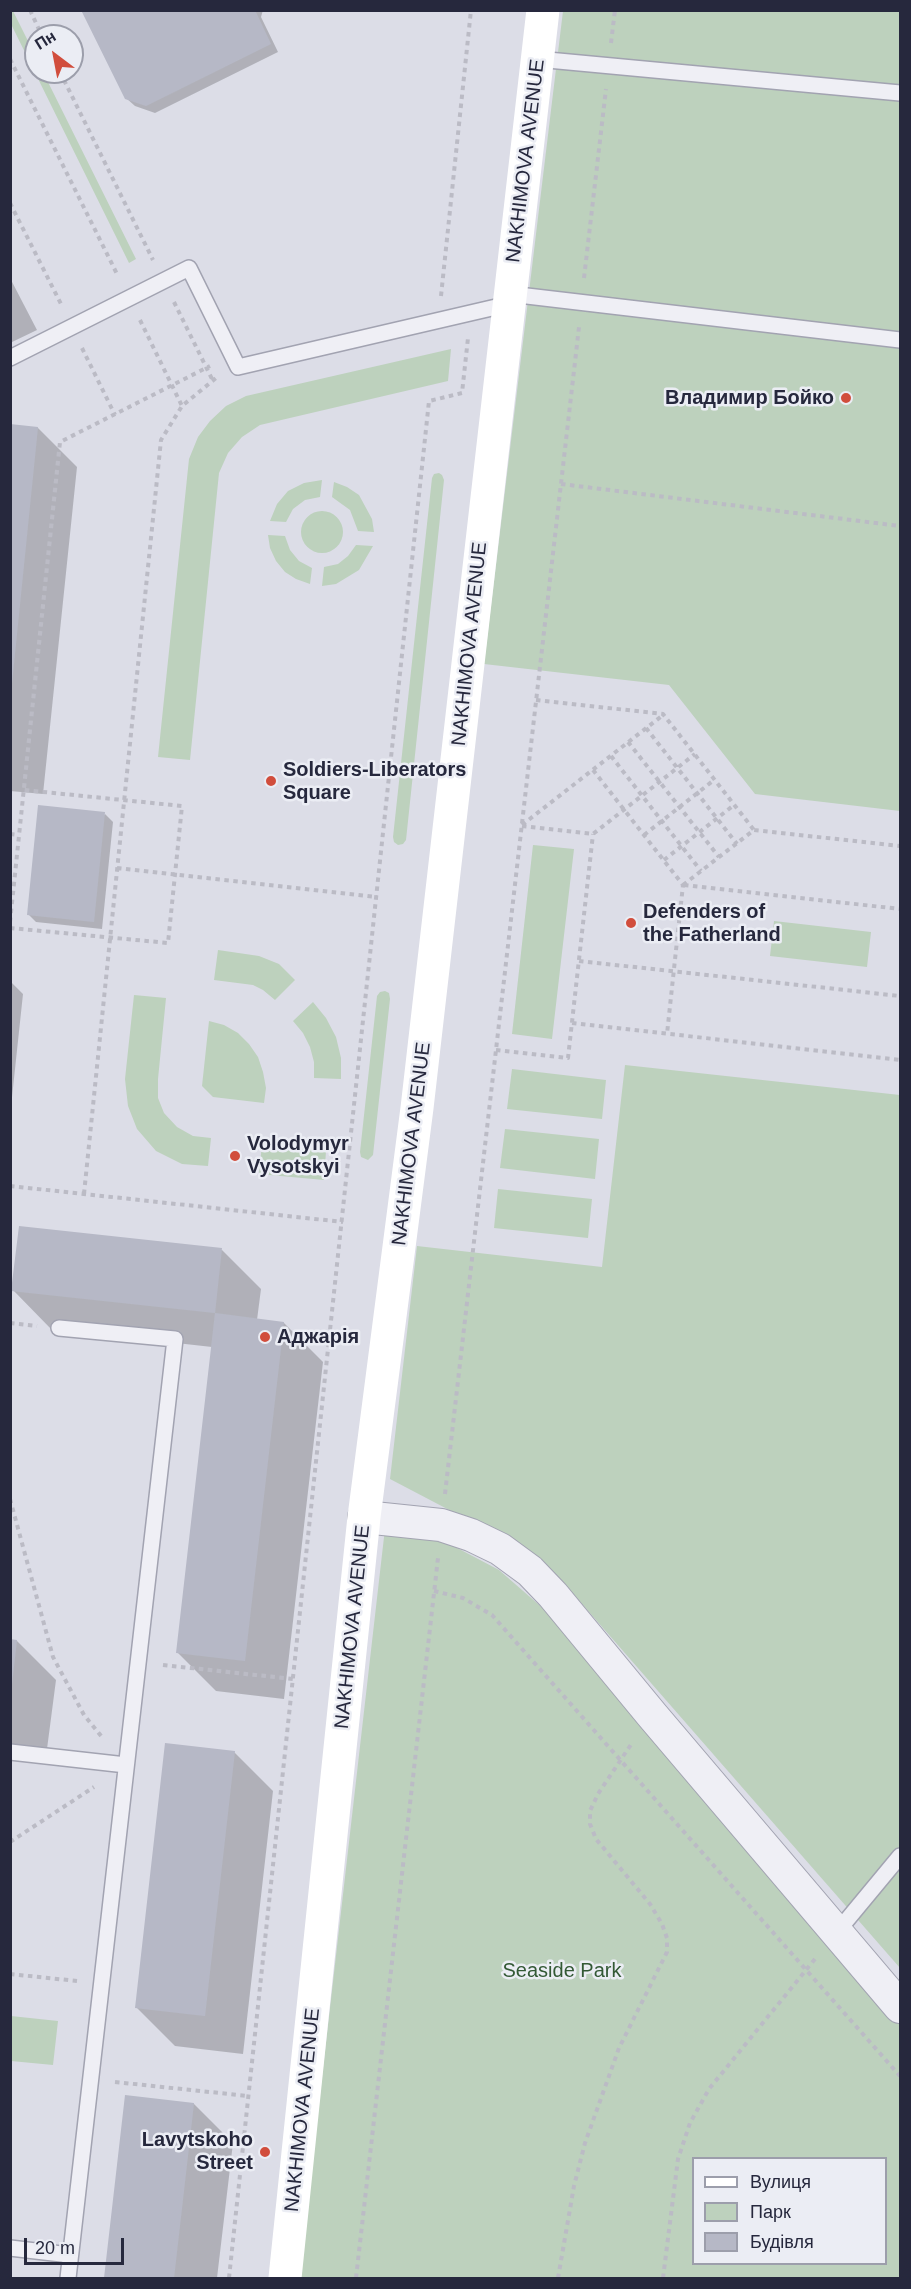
<!DOCTYPE html>
<html>
<head>
<meta charset="utf-8">
<style>
	body { margin:0 }
	#map { position:relative; width:911px; height:2289px; overflow:hidden; background:#dcdde7; font-family:Helvetica,sans-serif }
	canvas { display:block }
	.frame { position:absolute; inset:0; border:12px solid #26283d; pointer-events:none }
	.legend { position:absolute; left:692px; top:2157px; width:195px; height:108px; box-sizing:border-box; background:#ebedf4; border:2px solid #9c9eab; margin:0; padding:8px 10px; list-style:none; font-size:18px; color:#26283d }
	.legend li { display:flex; align-items:center; gap:12px; height:30px }
	.legend b { width:30px; border:2px solid #9c9eab }
	.north { position:absolute; left:24px; top:24px; width:60px; height:60px; box-sizing:border-box; background:#ebedf4; border:2px solid #9c9eab; border-radius:50%; rotate:328deg; font-size:16px; font-weight:700; line-height:24px; text-align:center; color:#26283d }
	.north::after { content:''; display:block; margin:auto; width:21px; height:27px; background:#d14d3c; clip-path:polygon(50% 0,100% 100%,50% 72%,0 100%) }
	.scale { position:absolute; left:24px; top:2238px; width:100px; height:27px; box-sizing:border-box; border:3px solid #26283d; border-top:0; padding-left:8px; font-size:18px; line-height:21px; white-space:nowrap; color:#26283d; -webkit-text-stroke:4px #ebedf4; paint-order:stroke }
</style>
</head>
<body>
<div id="map">
<canvas width="911" height="2289"></canvas>
<div class="frame"></div>
<ul class="legend">
<li><b style="height:8px;background:#fff"></b>Вулиця</li>
<li><b style="height:16px;background:#bdd1bd"></b>Парк</li>
<li><b style="height:16px;background:#b6b8c6"></b>Будівля</li>
</ul>
<div class="north">Пн</div>
<div class="scale">20 m</div>
</div>
<script>
const ctx = document.querySelector('canvas').getContext('2d');
ctx.lineJoin = 'round';
function fill(path, color) {
  ctx.fillStyle = color;
  ctx.fill(path, 'evenodd');
}
function poly(rows) {
  const path = new Path2D();
  for (const r of rows) {
    if (r.length === 3) {
      path.moveTo(r[0] + r[2], r[1]);
      path.arc(r[0], r[1], r[2], 0, 2 * Math.PI);
      continue;
    }
    path.moveTo(r[0], r[1]);
    for (let i = 2; i < r.length; i += 2) path.lineTo(r[i], r[i + 1]);
  }
  return path;
}
function strokePath(path, color, width, dash) {
  ctx.strokeStyle = color;
  ctx.lineWidth = width;
  ctx.lineCap = dash ? 'butt' : 'round';
  ctx.setLineDash(dash || []);
  ctx.stroke(path);
}
function write(font, color, halo, rows, align = 'center') {
  ctx.font = font + ' Helvetica,sans-serif';
  ctx.lineWidth = 5;
  ctx.setLineDash([]);
  ctx.textBaseline = 'middle';
  ctx.strokeStyle = halo;
  ctx.fillStyle = color;
  for (const [text, x, y, turn = 0] of rows) {
    ctx.save();
    ctx.translate(x, y);
    ctx.rotate((+turn || 0) * Math.PI / 180);
    ctx.textAlign = isNaN(turn) ? turn : align;
    if (halo) ctx.strokeText(text, 0, 0);
    ctx.fillText(text, 0, 0);
    ctx.restore();
  }
}
const green = poly([
	[11,10,13,11,36,57,36,72,43,72,136,259,129,263,11,24],
	[563,11,900,11,900,811,755,794,669,685,484,664],
	[451,349,448,381,260,425,242,437,228,453,219,473,190,760,158,757,189,459,198,437,210,421,226,406,246,396],
	[439,473,442,475,444,480,406,840,403,844,398,845,394,842,393,837,432,478,434,474],
	[322,480,320,497,305,500,293,509,286,522,270,521,277,504,288,491,304,483],
	[334,482,347,487,359,495,372,519,374,532,358,531,350,510,332,497],
	[322,532,21],
	[268,535,285,536,290,550,299,561,312,568,310,584,296,579,285,572,276,561,270,548],
	[356,545,373,546,359,570,336,584,322,586,324,567,338,564,348,556],
	[533,845,574,849,552,1039,512,1034],
	[774,921,871,932,867,967,770,956],
	[218,950,259,956,279,964,295,980,275,1000,263,990,253,985,214,980],
	[385,991,389,993,390,999,373,1155,368,1160,361,1157,360,1152,377,996,380,992],
	[134,995,166,998,158,1079,158,1098,164,1113,177,1127,193,1136,211,1138,208,1166,182,1164,156,1151,137,1129,128,1106,125,1079],
	[313,1002,326,1018,336,1037,341,1058,341,1079,314,1078,314,1062,310,1047,303,1033,293,1021],
	[209,1021,224,1025,238,1033,249,1044,258,1057,263,1072,266,1088,264,1103,213,1097,202,1086],
	[625,1065,900,1095,900,1968,575,1596,516,1545,390,1479,417,1246,602,1267],
	[512,1069,606,1080,602,1119,507,1109],
	[505,1129,599,1139,595,1179,500,1168],
	[262,1144,326,1151,324,1180,259,1174],
	[498,1189,592,1199,588,1238,494,1228],
	[387,1511,499,1570,553,1617,900,2015,900,2278,299,2278],
	[694,2158,886,2158,886,2264,694,2264],
	[11,2016,58,2021,53,2065,11,2061]
]);
const shadow = poly([
	[83,10,263,10,261,17,278,52,155,113,135,106,126,98],
	[10,278,37,330,10,343],
	[10,425,38,428,77,467,43,794,10,791],
	[105,814,113,822,102,929,36,922,28,914],
	[10,981,23,994,10,1116],
	[222,1250,261,1289,257,1320,284,1323,323,1362,284,1699,216,1691,177,1652,212,1347,51,1329,13,1290],
	[10,1641,17,1641,56,1680,47,1749,10,1745],
	[234,1752,273,1791,243,2054,175,2046,136,2007],
	[126,2097,194,2104,233,2143,217,2278,105,2278]
]);
const building = poly([
	[81,10,255,10,271,44,146,106,125,99],
	[10,424,38,427,12,683,10,682],
	[38,805,105,812,94,922,27,915],
	[19,1226,222,1248,215,1313,11,1291],
	[215,1313,284,1322,245,1661,176,1653],
	[10,1639,17,1640,12,1684,10,1684],
	[165,1743,235,1751,205,2016,135,2008],
	[125,2095,194,2103,174,2278,104,2278]
]);
const path = poly([
	[30,10,42,36],
	[611,43,615,10],
	[10,59,118,276],
	[60,72,153,260],
	[10,203,62,306],
	[584,278,606,89],
	[441,296,471,10],
	[174,302,212,379],
	[140,320,182,406],
	[82,348,115,415],
	[561,484,900,526],
	[536,700,663,714,754,830],
	[646,728,737,844],
	[628,742,719,857],
	[611,756,701,871],
	[593,770,683,885,667,1034],
	[522,825,663,715],
	[522,826,593,834,695,754],
	[10,834,19,835],
	[644,835,714,780],
	[664,860,734,805],
	[117,868,377,897],
	[683,885,754,830,900,846],
	[684,885,900,909],
	[10,922,60,442,210,366],
	[10,928,168,943,182,806,24,790],
	[579,961,900,996],
	[572,1023,900,1060],
	[496,1050,568,1058,593,834],
	[10,1186,343,1222],
	[84,1194,161,440,182,406,216,378],
	[10,1323,37,1326],
	[445,1494,579,327],
	[10,1499,53,1657,84,1715,102,1737],
	[434,1591,463,1598,492,1615,900,2076],
	[163,1665,293,1679],
	[10,1842,94,1787],
	[10,1974,77,1981],
	[115,2082,248,2096],
	[229,2278,429,401,462,393,468,338],
	[356,2278,438,1558],
	[558,2278,574,2186,585,2143,619,2048,667,1952,667,1938,662,1924,650,1904,596,1839,590,1824,590,1811,598,1794,632,1743],
	[663,2278,678,2159,690,2123,709,2089,815,1959]
]);
const lane = poly([
	[537,59,900,93],
	[510,294,900,340],
	[10,358,189,268,238,367,509,304],
	[59,1328,175,1339,68,2278],
	[10,1752,126,1765],
	[837,1932,900,1856],
	[10,2248,70,2255]
]);
const street = poly([
	[364,1517,441,1525,471,1535,500,1549,530,1571,553,1595,652,1715,900,2007]
]);
const secondary = poly([
	[285,2278,364,1517,417,1108,543,10]
]);
const markers = [
	[846,398,6,"#d14d3c"],
	[271,781,6,"#d14d3c"],
	[631,923,6,"#d14d3c"],
	[235,1156,6,"#d14d3c"],
	[265,1337,6,"#d14d3c"],
	[265,2152,6,"#d14d3c"]
];
const streetNames = [
	["NAKHIMOVA AVENUE",526,161,-83],
	["NAKHIMOVA AVENUE",470,644,-84],
	["NAKHIMOVA AVENUE",412,1144,-83],
	["NAKHIMOVA AVENUE",353,1627,-84],
	["NAKHIMOVA AVENUE",303,2110,-84]
];
const poiNames = [
	["Владимир Бойко",834,398,"right"],
	["Soldiers-Liberators",283,770],
	["Square",283,793],
	["Defenders of",643,912],
	["the Fatherland",643,935],
	["Volodymyr",247,1144],
	["Vysotskyi",247,1167],
	["Аджарія",277,1337],
	["Lavytskoho",253,2140,"right"],
	["Street",253,2163,"right"]
];
const parkNames = [
	["Seaside Park",562,1971]
];
fill(green, '#bdd1bd');
fill(shadow, '#0003');
fill(building, '#b6b8c6');
strokePath(lane, '#a2a3b1', 18);
strokePath(street, '#a2a3b1', 34);
strokePath(path, '#bbbbc5', 4, [4.5, 4.5]);
strokePath(lane, '#efeff5', 15);
strokePath(street, '#efeff5', 32);
strokePath(secondary, '#fff', 33);
for (const [x, y, r, color] of markers) {
  const dot = new Path2D();
  dot.arc(x, y, r, 0, 2 * Math.PI);
  ctx.fillStyle = color;
  ctx.fill(dot);
  strokePath(dot, '#ebedf4', 2);
}
write('20px', '#26283d', '#ebedf4', streetNames);
write('bold 20px', '#26283d', '#ebedf4', poiNames, 'left');
write('20px', '#335935', '#ebedf4', parkNames);
</script>
</body>
</html>
